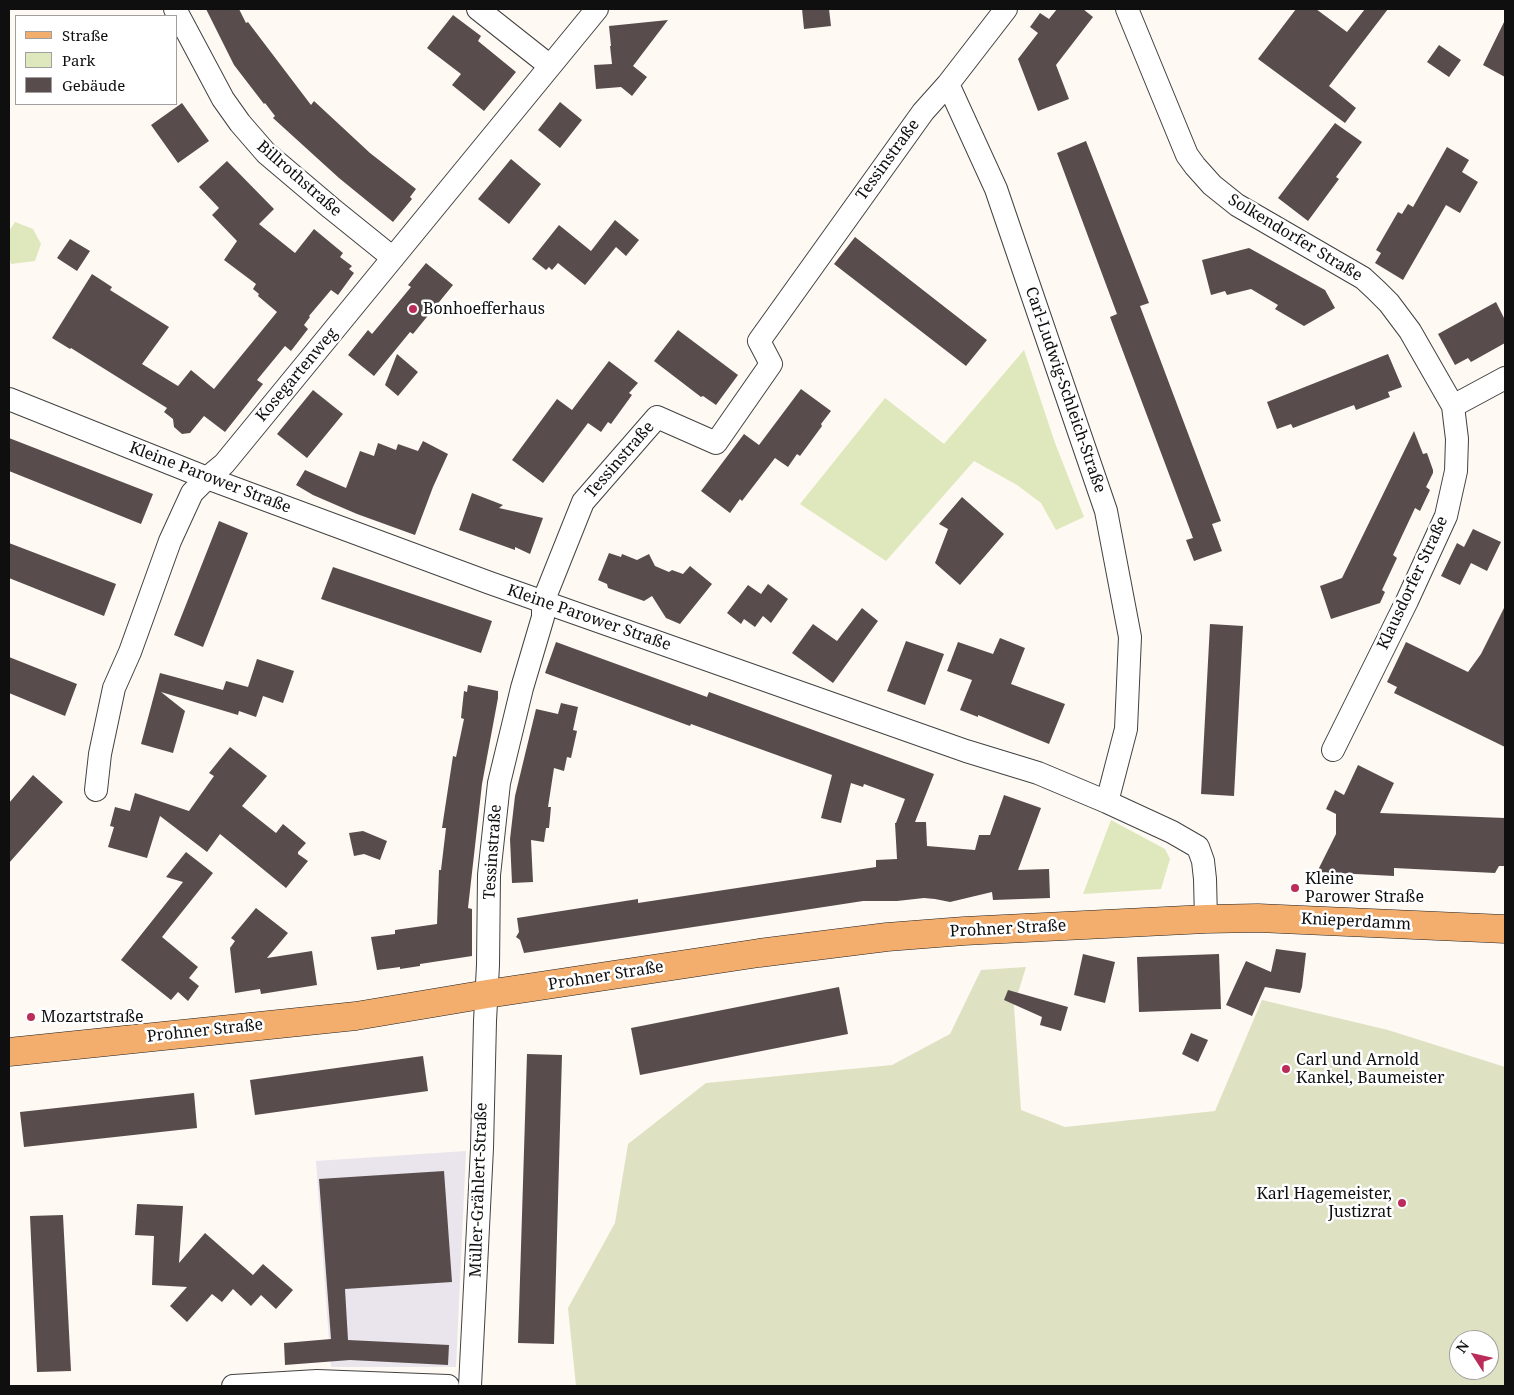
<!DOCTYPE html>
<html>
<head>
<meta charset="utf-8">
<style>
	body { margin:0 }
	#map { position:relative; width:1514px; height:1395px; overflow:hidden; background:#fef9f2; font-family:"Noto Serif",serif }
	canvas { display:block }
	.frame { position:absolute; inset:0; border:10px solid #0f0f0f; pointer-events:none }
	.legend { position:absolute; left:15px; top:15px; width:162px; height:90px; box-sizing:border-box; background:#fff; border:1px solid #9f9f9f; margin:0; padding:6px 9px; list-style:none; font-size:15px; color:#0f0f0f }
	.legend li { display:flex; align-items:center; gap:10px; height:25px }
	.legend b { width:25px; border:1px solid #9f9f9f }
	.north { position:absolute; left:1449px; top:1330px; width:50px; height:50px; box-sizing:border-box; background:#fff; border:1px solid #9f9f9f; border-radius:50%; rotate:305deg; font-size:14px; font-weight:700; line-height:20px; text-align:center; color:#0f0f0f }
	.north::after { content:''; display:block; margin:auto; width:18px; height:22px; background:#bb2c5a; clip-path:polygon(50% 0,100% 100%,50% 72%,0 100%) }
</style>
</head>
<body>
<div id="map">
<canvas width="1514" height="1395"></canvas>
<div class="frame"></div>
<ul class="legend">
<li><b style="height:6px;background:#f3ae6e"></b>Straße</li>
<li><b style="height:14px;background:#dfe8bc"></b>Park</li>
<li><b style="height:14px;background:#584d4c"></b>Gebäude</li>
</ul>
<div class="north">N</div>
</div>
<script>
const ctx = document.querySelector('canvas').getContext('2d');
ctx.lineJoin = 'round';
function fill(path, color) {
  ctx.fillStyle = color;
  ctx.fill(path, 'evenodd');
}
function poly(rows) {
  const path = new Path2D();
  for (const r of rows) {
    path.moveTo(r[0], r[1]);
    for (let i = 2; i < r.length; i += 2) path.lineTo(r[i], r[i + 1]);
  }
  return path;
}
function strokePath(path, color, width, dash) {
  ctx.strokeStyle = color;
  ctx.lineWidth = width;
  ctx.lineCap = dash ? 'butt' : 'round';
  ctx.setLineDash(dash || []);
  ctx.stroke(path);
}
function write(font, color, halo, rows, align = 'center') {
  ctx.font = font + ' "Noto Serif",serif';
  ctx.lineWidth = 5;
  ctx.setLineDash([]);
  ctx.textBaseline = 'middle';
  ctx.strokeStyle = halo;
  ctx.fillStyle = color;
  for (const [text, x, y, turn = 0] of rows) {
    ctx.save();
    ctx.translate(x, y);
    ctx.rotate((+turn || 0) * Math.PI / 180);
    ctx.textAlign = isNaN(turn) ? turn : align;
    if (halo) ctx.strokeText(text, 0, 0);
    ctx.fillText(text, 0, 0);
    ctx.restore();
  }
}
const industrial = poly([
	[466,1151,456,1367,331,1367,316,1161]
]);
const green = poly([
	[15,222,33,229,41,244,35,261,11,264,9,255,9,231],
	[1024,350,1055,443,1084,517,1056,530,1041,503,1017,485,974,461,886,561,800,504,885,398,944,444],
	[1111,820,1165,849,1170,859,1161,889,1083,894]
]);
const cemetery = poly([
	[1026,967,1014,1006,1021,1110,1065,1127,1215,1111,1262,1000,1388,1030,1505,1067,1505,1386,576,1386,568,1308,615,1223,628,1144,706,1083,892,1065,950,1034,981,970],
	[1459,1340,1489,1340,1489,1370,1459,1370]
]);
const building = poly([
	[206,9,239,9,246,23,248,22,311,105,314,101,370,153,416,189,410,197,412,199,393,222,339,178,273,118,275,116,265,103,264,104,234,65],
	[802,9,829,9,831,26,804,29],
	[1057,9,1083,9,1093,17,1056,65,1069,99,1038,111,1018,59,1038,33,1030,27,1040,13,1049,19],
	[1296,9,1316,9,1347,32,1365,9,1388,9,1329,86,1356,108,1345,123,1258,59],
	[453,15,481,36,478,41,516,72,484,111,452,85,461,74,427,48],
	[668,20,633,66,647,77,632,96,621,87,596,89,594,65,612,64,610,46,611,46,609,26],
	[1505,20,1505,77,1483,65],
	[1439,45,1461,60,1449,77,1427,62],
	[560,102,582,120,560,148,538,130],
	[182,103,209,141,178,163,151,125],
	[1335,123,1362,142,1336,177,1339,179,1308,221,1278,198],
	[1086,141,1149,303,1140,306,1221,521,1212,524,1222,551,1194,561,1186,540,1193,538,1110,317,1117,314,1057,153],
	[1447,147,1469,160,1462,172,1478,182,1460,213,1446,205,1403,280,1375,263,1381,253,1376,250,1398,212,1402,214,1408,204,1413,207],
	[511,159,541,184,509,224,478,199],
	[227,161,274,209,259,224,295,253,314,229,343,253,340,257,352,266,349,269,354,273,338,295,331,290,309,316,310,317,304,325,308,329,291,351,285,346,257,380,263,384,225,432,204,416,190,433,182,434,174,427,173,419,164,412,167,408,71,348,70,349,52,338,92,274,112,287,110,290,169,327,142,364,178,386,191,370,214,389,277,312,258,296,259,294,253,289,256,284,224,260,237,241,212,215,219,208,199,187],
	[615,220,639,240,626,256,616,247,585,285,558,263,552,270,549,267,546,270,532,259,559,225,591,251],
	[855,237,987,340,966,366,834,264],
	[70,239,90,251,77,271,57,258],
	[1249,248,1325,290,1335,308,1304,326,1275,309,1278,305,1251,289,1227,295,1225,291,1211,295,1202,260],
	[426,263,453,285,413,334,410,332,374,376,348,355,368,330,372,334,411,287,408,285],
	[1496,302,1505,320,1505,343,1471,362,1468,358,1455,365,1438,334],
	[678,330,738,375,716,405,703,396,701,397,654,361],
	[397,354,418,372,398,396,385,385],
	[1388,354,1402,387,1388,392,1390,397,1356,410,1354,405,1293,428,1291,424,1277,429,1267,402],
	[609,361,638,383,629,393,632,395,611,424,608,422,601,432,588,423,543,483,512,460,557,399,572,410],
	[801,389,831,411,821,424,822,426,800,456,797,454,788,467,775,458,742,501,740,499,730,513,701,491,744,434,759,445],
	[313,390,343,414,307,458,277,434],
	[1414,431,1423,454,1427,453,1433,470,1433,473,1426,487,1430,490,1420,511,1415,508,1393,555,1397,558,1382,590,1385,592,1380,603,1331,619,1320,586,1342,578],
	[9,438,153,494,141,524,9,471],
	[423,441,448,454,433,487,415,535,357,514,313,495,296,485,305,470,346,488,360,451,374,456,378,443,396,450,398,444,418,451],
	[472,493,503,505,499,508,543,518,530,554,515,547,515,550,459,530],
	[962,497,1004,534,960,585,935,563,948,529,939,524],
	[219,521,248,533,203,647,174,635],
	[1473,529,1501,542,1487,571,1471,563,1460,585,1441,576,1457,543,1464,547],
	[9,543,116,584,104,616,9,578],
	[609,553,621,557,622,554,637,560,649,554,655,566,669,572,672,570,683,574,690,566,712,584,680,624,666,618,652,596,644,601,608,588,607,584,598,580],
	[333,567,492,621,481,653,321,599],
	[768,584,788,599,771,623,763,616,755,627,744,619,741,624,727,613,748,585,761,594],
	[1505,606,1505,747,1394,693,1397,687,1387,682,1406,642,1468,672,1481,654],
	[862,608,878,621,833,683,792,653,813,624,837,641],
	[1210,624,1243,626,1234,796,1201,794],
	[1000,638,1025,648,1011,684,1065,704,1049,744,978,715,978,717,960,710,972,680,947,671,958,642,993,654],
	[906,641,944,654,925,705,887,691],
	[556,642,707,697,709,692,934,774,915,822,926,822,927,846,975,850,979,835,990,835,1004,795,1041,808,1018,870,1049,869,1050,898,993,900,992,892,950,902,935,899,924,898,897,901,863,901,524,953,520,940,516,937,519,932,517,918,638,899,638,903,876,867,876,860,897,859,895,823,896,823,905,799,864,784,863,787,851,783,841,823,821,818,832,775,691,724,690,726,545,673],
	[9,657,77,684,65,716,9,693],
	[257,659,294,671,283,703,263,696,256,717,239,711,238,715,161,692,185,711,173,753,141,744,160,673,223,690,226,681,248,687],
	[468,685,498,691,498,698,482,784,468,908,472,909,472,956,420,964,420,966,400,969,400,967,377,970,371,937,395,934,395,930,437,924,439,870,441,870,446,828,442,828,453,756,456,757,464,719,461,718,464,691,467,692],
	[561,703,578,707,573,730,577,731,571,758,567,757,564,771,554,768,548,807,551,807,549,828,546,828,544,842,531,840,533,882,512,883,510,839,515,796,536,709,558,714],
	[230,747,267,776,242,806,276,833,283,824,306,843,298,852,298,854,308,861,286,888,220,834,207,852,160,816,147,858,108,847,114,827,110,826,115,807,130,811,135,793,189,811,214,776,209,773],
	[1358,765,1394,783,1380,813,1505,818,1505,866,1499,866,1495,873,1394,868,1394,876,1317,872,1336,834,1336,814,1326,809,1335,790,1344,795],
	[33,775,63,802,9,863,9,803],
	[363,831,387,841,380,860,364,854,354,856,349,833],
	[186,852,213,873,162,937,198,967,189,978,199,986,188,1001,178,992,171,1000,121,960,183,882,166,877],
	[256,908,288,933,267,958,312,951,317,985,261,994,260,989,235,993,230,948,235,941,231,938],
	[1276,949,1306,953,1302,987,1300,993,1265,987,1252,1016,1226,1005,1246,961,1271,972],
	[1083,954,1115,962,1105,1003,1074,995],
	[1219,954,1221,1009,1139,1012,1137,957],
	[839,987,848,1034,640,1075,631,1028],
	[1008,990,1068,1007,1061,1031,1040,1025,1042,1017,1004,1000],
	[1191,1033,1208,1040,1198,1062,1182,1054],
	[527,1054,562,1055,554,1344,518,1343],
	[423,1056,428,1091,255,1115,250,1080],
	[194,1093,197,1128,24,1147,20,1112],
	[444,1171,452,1282,345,1289,348,1340,449,1345,448,1365,350,1360,285,1365,284,1343,331,1339,319,1179],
	[137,1204,183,1206,179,1263,205,1233,253,1275,263,1264,293,1290,276,1309,261,1295,251,1306,233,1289,222,1302,212,1294,187,1322,170,1306,187,1287,152,1285,154,1236,135,1235],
	[63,1215,71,1371,37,1372,30,1216]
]);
const minor = poly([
	[175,9,223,99,240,123,266,153,331,208,393,258],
	[478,9,550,66],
	[1006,9,948,84,996,189,1106,511,1130,637,1126,729,1107,802],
	[1127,9,1187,155,1195,166,1212,185,1237,205,1363,278,1376,290,1389,303,1410,331,1453,406,1457,439,1456,471,1446,516,1407,601,1333,750],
	[9,399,207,478,490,583,966,751,1038,773,1107,802,1172,832,1198,847,1203,861,1205,879,1206,919],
	[1453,406,1505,378],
	[96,790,100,754,114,688,130,652,170,541,192,493,207,478,224,464,597,9],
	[233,1386,317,1381,448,1386],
	[470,1386,482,1148,485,1021,488,965,489,875,499,783,522,688,543,617,543,602,583,502,657,417,716,443,771,364,759,341,923,112,948,84]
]);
const major = poly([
	[9,1052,356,1016,487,994,759,953,887,937,964,931,1206,919,1258,918,1505,929]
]);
const markers = [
	[413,309,5,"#bb2c5a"],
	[1295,888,5,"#bb2c5a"],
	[31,1017,5,"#bb2c5a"],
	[1286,1069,5,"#bb2c5a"],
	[1402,1203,5,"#bb2c5a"]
];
const streetNames = [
	["Tessinstraße",888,160,-54],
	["Billrothstraße",299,179,41],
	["Solkendorfer Straße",1295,238,31],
	["Kosegartenweg",297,375,-50],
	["Carl-Ludwig-Schleich-Straße",1065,390,71],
	["Tessinstraße",620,460,-49],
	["Kleine Parower Straße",210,478,21],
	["Klausdorfer Straße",1413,583,-65],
	["Kleine Parower Straße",589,618,19],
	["Tessinstraße",493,852,-86],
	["Knieperdamm",1356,922,3],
	["Prohner Straße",1008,929,-3],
	["Prohner Straße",606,976,-9],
	["Prohner Straße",205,1031,-6],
	["Müller-Grählert-Straße",479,1190,-88]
];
const poiNames = [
	["Bonhoefferhaus",423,309],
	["Kleine",1305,879],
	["Parower Straße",1305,897],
	["Mozartstraße",41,1017],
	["Carl und Arnold",1296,1060],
	["Kankel, Baumeister",1296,1078],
	["Karl Hagemeister,",1392,1194,"right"],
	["Justizrat",1392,1212,"right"]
];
fill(industrial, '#eae4ed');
fill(green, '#dfe8bc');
fill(cemetery, '#dfe1c3');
fill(building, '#584d4c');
strokePath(minor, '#424242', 24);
strokePath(major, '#202020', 29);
strokePath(minor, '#fff', 22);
strokePath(major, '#f3ae6e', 28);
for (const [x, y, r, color] of markers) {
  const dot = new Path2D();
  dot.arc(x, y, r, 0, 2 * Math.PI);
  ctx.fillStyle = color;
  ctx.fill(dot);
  strokePath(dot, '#fff', 2);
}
write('16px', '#0f0f0f', '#fff', streetNames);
write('16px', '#0f0f0f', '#fff', poiNames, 'left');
</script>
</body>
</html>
